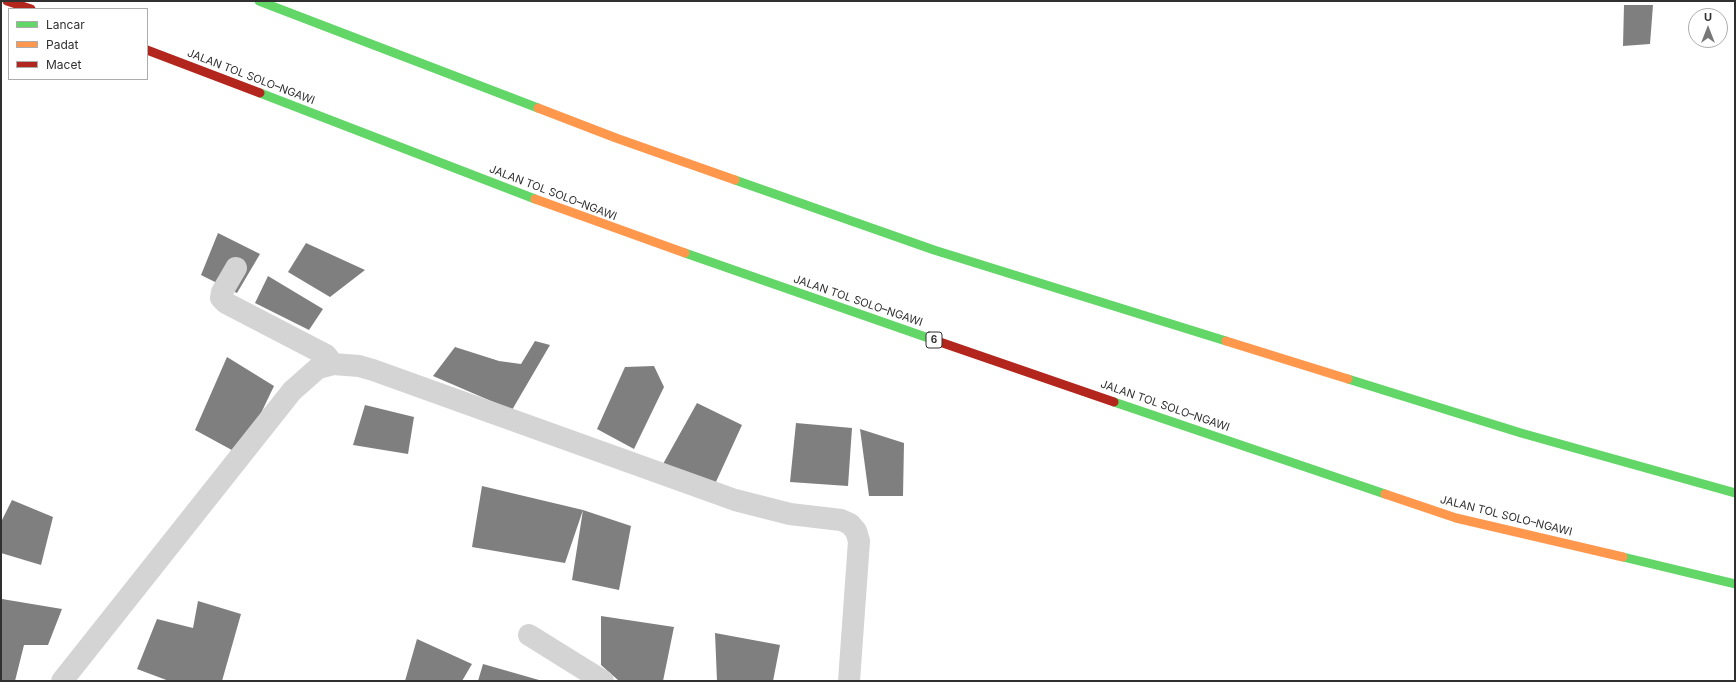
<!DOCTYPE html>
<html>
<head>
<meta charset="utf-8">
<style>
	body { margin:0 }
	#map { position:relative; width:1736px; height:682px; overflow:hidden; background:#fff; font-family:Inter,sans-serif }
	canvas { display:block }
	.frame { position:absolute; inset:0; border:2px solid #303030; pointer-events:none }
	.legend { position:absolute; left:8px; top:8px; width:140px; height:72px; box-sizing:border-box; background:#fff; border:1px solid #acacac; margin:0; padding:5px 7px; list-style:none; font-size:12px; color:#303030 }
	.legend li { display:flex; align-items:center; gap:8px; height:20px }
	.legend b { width:20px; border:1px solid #acacac }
	.north { position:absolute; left:1688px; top:8px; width:40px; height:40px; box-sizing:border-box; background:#fff; border:1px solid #acacac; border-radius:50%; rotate:0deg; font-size:11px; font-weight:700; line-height:16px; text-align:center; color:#303030 }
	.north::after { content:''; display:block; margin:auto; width:14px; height:18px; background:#787878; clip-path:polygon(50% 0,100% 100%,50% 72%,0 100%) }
</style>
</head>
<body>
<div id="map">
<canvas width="1736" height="682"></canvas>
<div class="frame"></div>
<ul class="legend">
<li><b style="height:5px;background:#63d668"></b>Lancar</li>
<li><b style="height:5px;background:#ff974d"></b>Padat</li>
<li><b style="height:5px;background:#b3261e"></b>Macet</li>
</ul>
<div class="north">U</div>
</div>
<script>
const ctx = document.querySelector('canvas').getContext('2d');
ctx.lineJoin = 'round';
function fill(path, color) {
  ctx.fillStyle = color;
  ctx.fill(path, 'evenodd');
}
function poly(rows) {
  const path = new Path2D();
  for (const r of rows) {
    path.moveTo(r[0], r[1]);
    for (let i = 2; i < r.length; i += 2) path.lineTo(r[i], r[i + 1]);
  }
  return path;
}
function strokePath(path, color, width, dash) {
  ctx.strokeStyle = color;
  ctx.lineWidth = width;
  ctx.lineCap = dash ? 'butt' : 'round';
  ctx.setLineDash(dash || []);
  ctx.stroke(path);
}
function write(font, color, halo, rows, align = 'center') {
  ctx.font = font + ' Inter,sans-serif';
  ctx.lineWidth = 4;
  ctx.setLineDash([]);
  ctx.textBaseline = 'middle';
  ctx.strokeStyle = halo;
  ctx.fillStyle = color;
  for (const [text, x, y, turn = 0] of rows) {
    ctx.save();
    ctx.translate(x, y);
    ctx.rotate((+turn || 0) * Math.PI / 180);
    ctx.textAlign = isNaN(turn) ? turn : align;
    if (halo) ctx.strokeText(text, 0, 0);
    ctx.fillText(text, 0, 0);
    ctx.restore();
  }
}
const building = poly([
	[1624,5,1653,5,1650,44,1623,46],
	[218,233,260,254,237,293,201,275],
	[306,243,365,270,330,297,288,272],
	[268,276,323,309,309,330,255,303],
	[535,341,550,345,512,410,433,376,455,347,499,361,521,364],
	[227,357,274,386,241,455,195,430],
	[654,366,664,387,634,449,597,429,625,367],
	[697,403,742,425,715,484,663,464],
	[365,405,414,417,408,454,353,445],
	[796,423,852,428,848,486,790,482],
	[860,429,904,443,903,496,869,496],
	[482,486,583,510,565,563,472,547],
	[12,500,53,517,41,565,1,553,1,522],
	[583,510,631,526,619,590,572,580],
	[2,599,62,609,48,645,24,645,15,681,1,681],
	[198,601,241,614,222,681,169,681,137,669,157,619,193,628],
	[601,616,674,627,663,681,619,681,601,665],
	[715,633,780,645,773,681,717,681],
	[417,639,472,664,462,681,405,681],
	[483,664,539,680,540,681,478,681]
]);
const street = poly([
	[236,268,222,292,221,298,226,303,326,355,333,364],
	[529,635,603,681],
	[62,681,292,391,318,368,333,364,359,366,373,370,735,500,790,514,841,520,850,524,856,531,859,541,849,681]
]);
const fast = poly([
	[259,1,538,108],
	[260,93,535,199],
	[735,180,934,250,1226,341],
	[685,253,937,341],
	[1348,379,1521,433,1735,493],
	[1114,402,1385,494],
	[1623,557,1735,584]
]);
const slow = poly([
	[538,108,616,138,735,180],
	[535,199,685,253],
	[1226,341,1348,379],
	[1385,494,1456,518,1623,557]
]);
const jam = poly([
	[7,1,31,9],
	[147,50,260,93],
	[937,341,1114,402]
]);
const shields = [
	[934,340,16]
];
const shieldNames = [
	["6",934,340]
];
const streetNames = [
	["JALAN TOL SOLO–NGAWI",251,77,21],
	["JALAN TOL SOLO–NGAWI",553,193,21],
	["JALAN TOL SOLO–NGAWI",858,301,19],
	["JALAN TOL SOLO–NGAWI",1165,406,19],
	["JALAN TOL SOLO–NGAWI",1506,516,14]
];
fill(building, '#7f7f7f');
strokePath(street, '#d4d4d4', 22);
strokePath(fast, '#63d668', 9);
strokePath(slow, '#ff974d', 9);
strokePath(jam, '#b3261e', 9);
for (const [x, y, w] of shields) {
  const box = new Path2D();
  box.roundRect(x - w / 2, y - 8, w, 16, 3);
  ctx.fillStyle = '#fff';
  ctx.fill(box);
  strokePath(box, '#303030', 1);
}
write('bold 10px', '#303030', null, shieldNames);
write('11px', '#303030', '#fff', streetNames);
</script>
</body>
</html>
